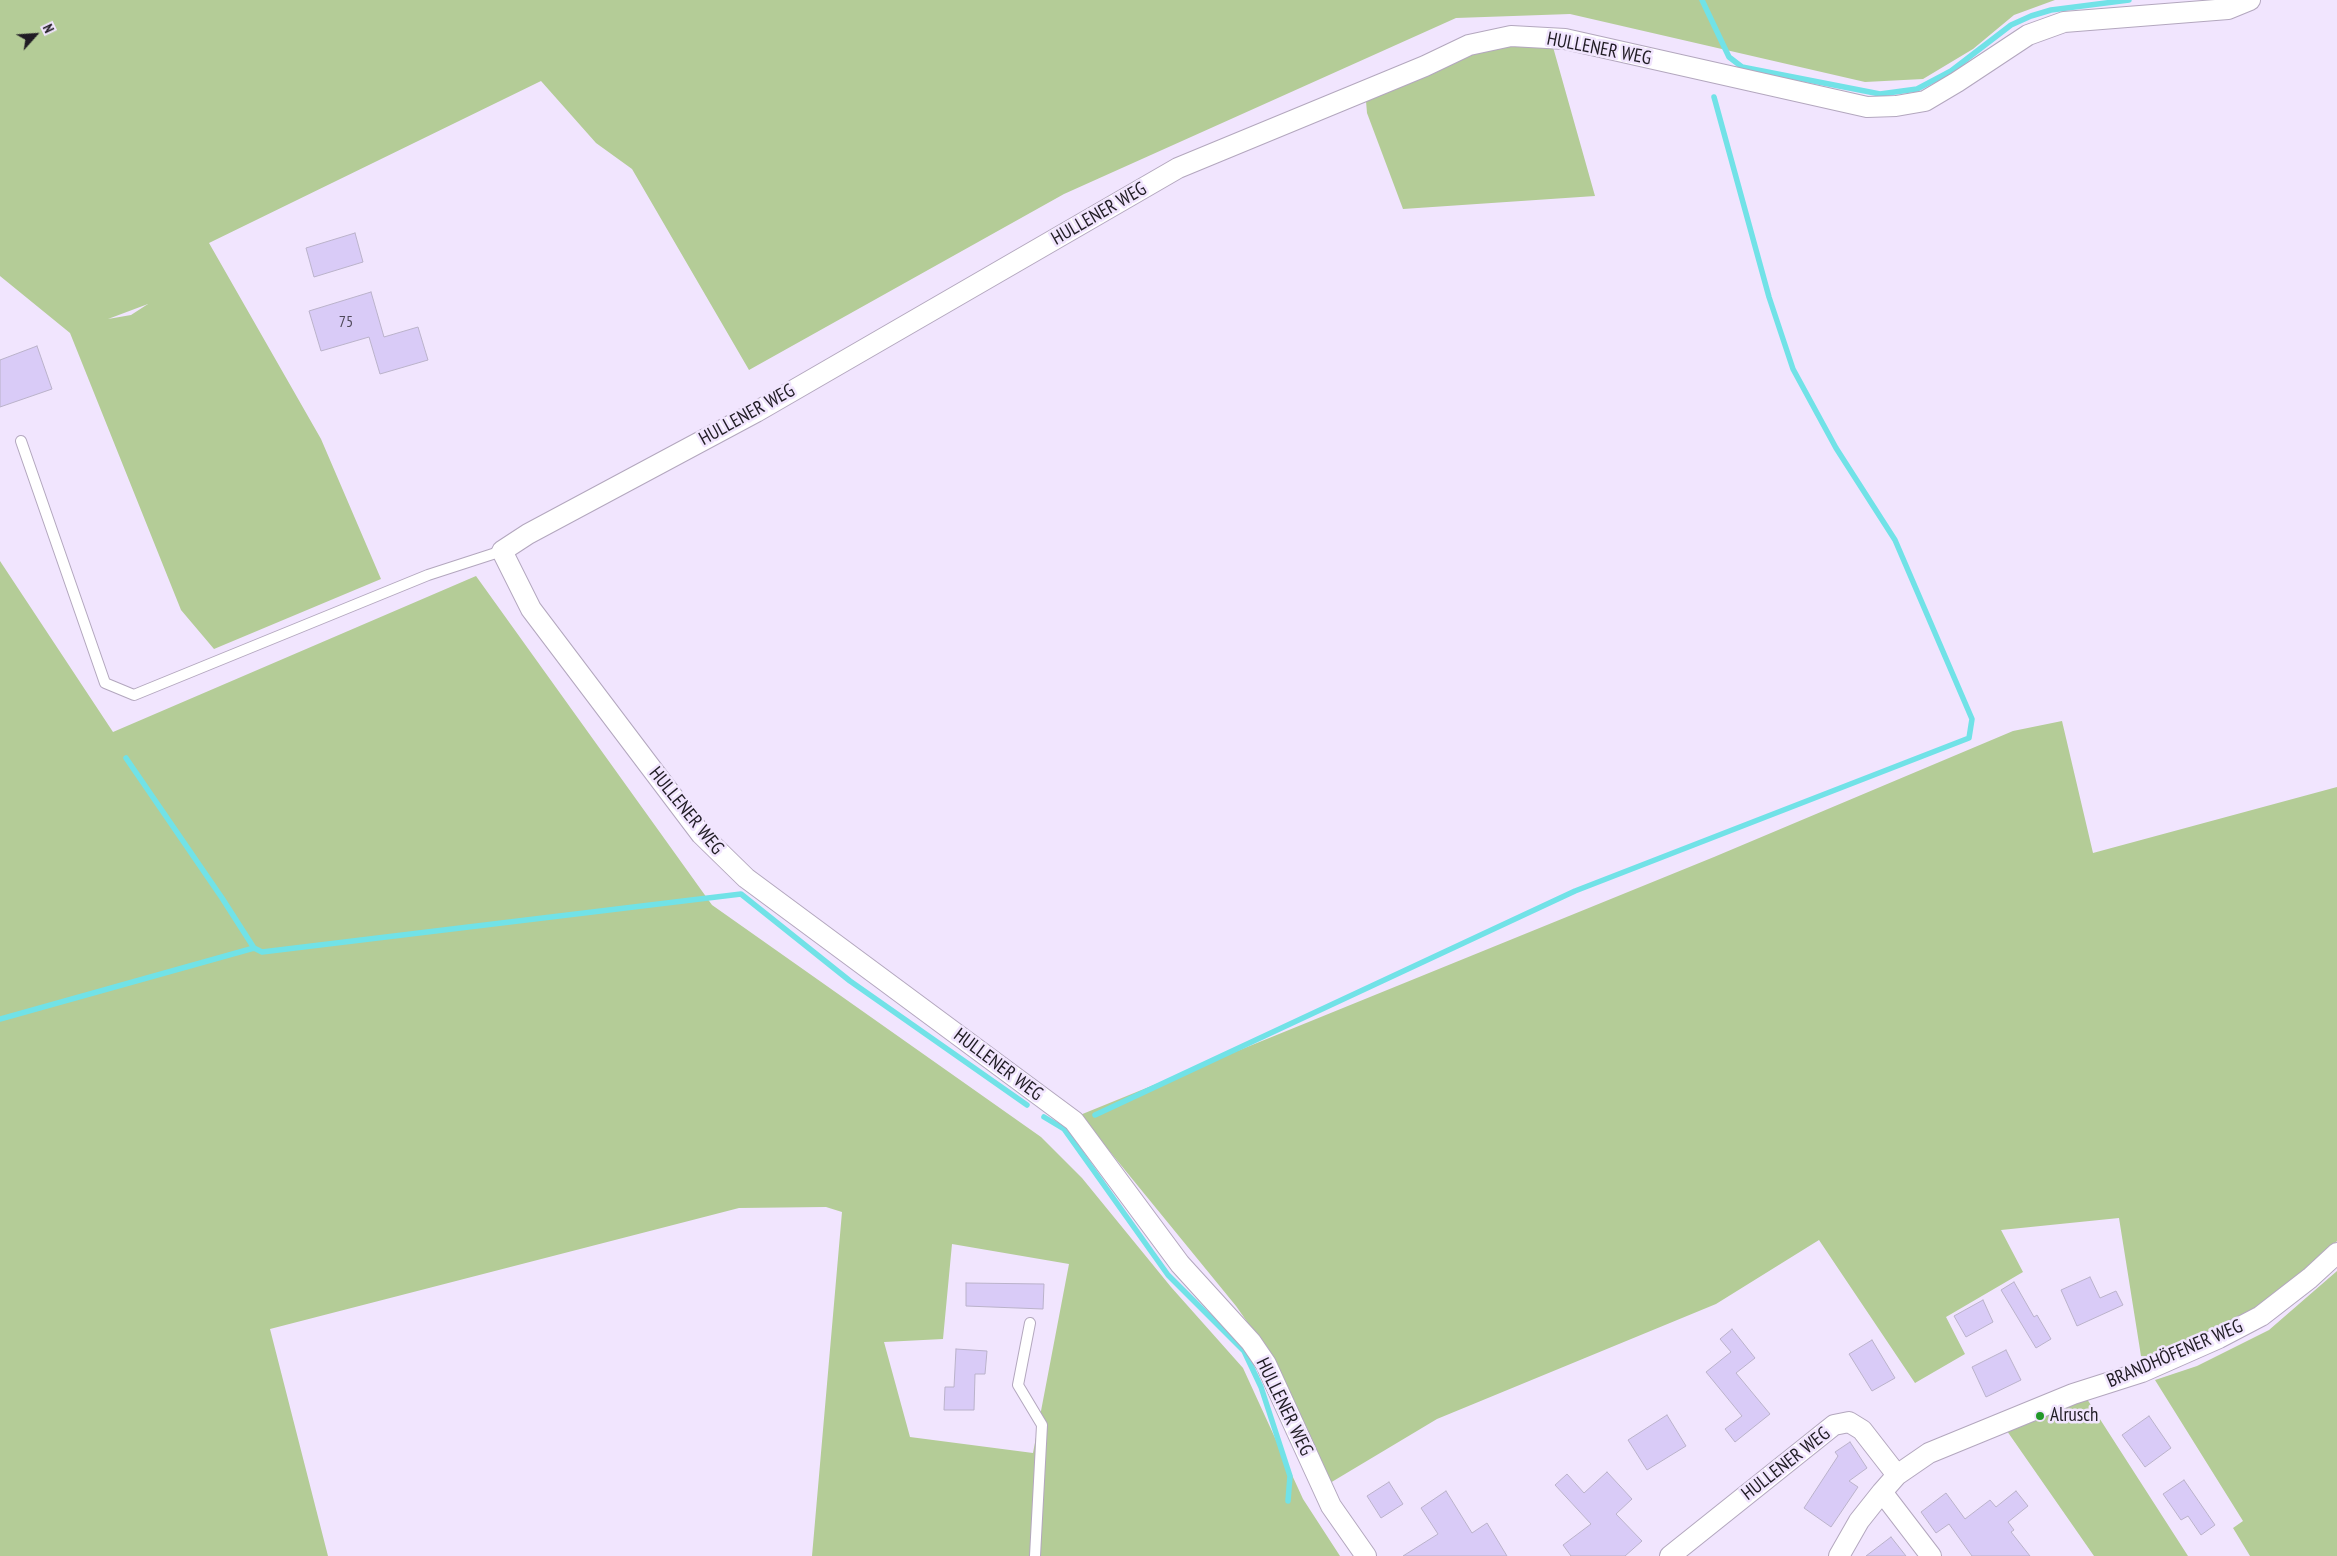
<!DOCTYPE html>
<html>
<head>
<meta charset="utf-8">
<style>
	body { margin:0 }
	#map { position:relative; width:2337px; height:1556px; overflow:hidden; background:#f1e5fe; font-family:"PT Sans Narrow",sans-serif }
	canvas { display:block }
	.north { position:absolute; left:10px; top:10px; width:50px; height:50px; -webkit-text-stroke:4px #f1e5fe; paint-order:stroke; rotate:64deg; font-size:14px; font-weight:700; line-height:20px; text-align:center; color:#201c24 }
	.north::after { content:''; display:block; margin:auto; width:18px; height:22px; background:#201c24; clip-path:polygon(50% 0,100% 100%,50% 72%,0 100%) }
</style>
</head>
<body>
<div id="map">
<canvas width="2337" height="1556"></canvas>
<div class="north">N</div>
</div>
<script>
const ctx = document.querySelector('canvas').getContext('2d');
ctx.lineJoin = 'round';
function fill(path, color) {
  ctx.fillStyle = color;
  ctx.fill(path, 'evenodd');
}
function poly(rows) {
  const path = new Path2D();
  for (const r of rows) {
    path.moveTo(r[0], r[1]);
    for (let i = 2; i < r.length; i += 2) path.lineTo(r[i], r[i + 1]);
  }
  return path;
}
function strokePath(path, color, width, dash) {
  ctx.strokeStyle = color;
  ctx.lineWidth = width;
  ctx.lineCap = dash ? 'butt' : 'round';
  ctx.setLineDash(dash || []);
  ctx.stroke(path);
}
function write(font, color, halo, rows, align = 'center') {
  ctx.font = font + ' "PT Sans Narrow",sans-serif';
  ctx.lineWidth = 5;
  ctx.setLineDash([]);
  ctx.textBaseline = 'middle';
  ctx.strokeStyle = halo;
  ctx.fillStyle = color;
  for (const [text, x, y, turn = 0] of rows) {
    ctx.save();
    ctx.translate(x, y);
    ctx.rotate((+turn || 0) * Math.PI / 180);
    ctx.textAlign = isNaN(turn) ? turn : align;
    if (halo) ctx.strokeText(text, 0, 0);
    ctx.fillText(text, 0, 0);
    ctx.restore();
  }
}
const green = poly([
	[0,0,2055,0,2014,15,1973,49,1923,79,1865,82,1570,14,1456,18,1064,194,749,370,632,169,596,143,541,81,209,243,321,439,381,579,214,649,181,610,70,333,0,276],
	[148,304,131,315,108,319],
	[1520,43,1553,47,1595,196,1403,209,1367,113,1366,101,1464,56],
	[0,561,113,732,476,576,712,905,1041,1137,1082,1178,1171,1287,1243,1368,1303,1499,1340,1556,812,1556,842,1212,826,1207,739,1208,270,1329,328,1556,0,1556],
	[952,1244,1069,1264,1033,1453,910,1437,884,1342,943,1339],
	[2062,721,2093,853,2337,787,2337,1241,2301,1278,2258,1309,2157,1359,2141,1356,2119,1218,2001,1230,2023,1272,1946,1317,1965,1354,1915,1383,1819,1240,1716,1304,1437,1419,1330,1483,1262,1343,1236,1306,1080,1115,1714,857,2013,731],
	[2337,1271,2337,1556,2250,1556,2233,1528,2243,1521,2155,1380,2197,1366,2269,1330],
	[2087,1399,2188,1556,2094,1556,2007,1431]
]);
const stream = poly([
	[1702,0,1729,57,1742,67,1880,94,1917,89,1951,71,2011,25,2031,16,2051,10,2129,0],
	[126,758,222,898,254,948,262,952,741,894,850,981,1027,1105],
	[0,1019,254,948],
	[1095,1115,1575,891,1969,738,1972,719,1895,540,1836,448,1793,369,1769,297,1714,97],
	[1044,1117,1064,1129,1168,1275,1244,1351,1261,1387,1290,1476,1288,1501]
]);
const building = poly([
	[355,233,363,262,314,277,306,248,355,233],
	[371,292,384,337,418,327,428,360,380,374,369,337,321,351,309,311,371,292],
	[37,346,52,389,0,407,0,360,37,346],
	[2090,1277,2100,1298,2116,1291,2123,1305,2077,1326,2061,1290,2090,1277],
	[2014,1282,2034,1317,2037,1315,2051,1339,2036,1348,2001,1290,2014,1282],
	[966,1283,1044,1284,1043,1309,966,1306,966,1283],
	[1983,1300,1993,1322,1966,1337,1954,1316,1983,1300],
	[1732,1329,1755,1358,1736,1373,1770,1414,1735,1442,1725,1429,1742,1416,1706,1372,1731,1352,1720,1339,1732,1329],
	[1872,1340,1895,1378,1872,1391,1849,1354,1872,1340],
	[956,1349,987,1351,985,1374,975,1374,974,1410,944,1410,945,1387,954,1387,956,1349],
	[2006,1350,2021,1380,1986,1397,1972,1367,2006,1350],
	[1667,1415,1686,1446,1647,1470,1628,1440,1667,1415],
	[2149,1416,2171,1448,2145,1467,2122,1435,2149,1416],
	[1850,1442,1867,1468,1849,1481,1858,1487,1831,1527,1804,1508,1838,1456,1835,1452,1850,1442],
	[1607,1472,1632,1499,1616,1514,1642,1541,1625,1556,1571,1556,1563,1545,1591,1524,1555,1485,1567,1474,1584,1493,1607,1472],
	[2184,1480,2215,1525,2201,1535,2188,1516,2181,1520,2163,1494,2184,1480],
	[1389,1482,1403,1504,1381,1518,1367,1496,1389,1482],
	[1446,1491,1472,1533,1487,1523,1507,1556,1403,1556,1438,1534,1421,1508,1446,1491],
	[2016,1491,2028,1506,2008,1522,2014,1530,2011,1532,2030,1556,1972,1556,1949,1524,1936,1533,1921,1512,1946,1493,1965,1519,1990,1500,1996,1507,2016,1491],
	[1891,1537,1906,1556,1866,1556,1891,1537]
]);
const service = poly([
	[21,441,105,683,134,695,428,575,502,551],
	[1030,1323,1018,1385,1042,1425,1035,1556]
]);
const minor = poly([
	[1882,1492,1931,1556],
	[1366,1556,1331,1506,1266,1364,1251,1342,1180,1264,1074,1121,746,878,701,834,531,609,502,551,528,534,756,412,1178,168,1425,66,1469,45,1511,36,1565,39,1867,107,1896,106,1925,101,1957,82,2028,35,2064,22,2228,9,2250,0],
	[1670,1556,1834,1425,1849,1422,1862,1430,1897,1475],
	[1839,1556,1859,1521,1882,1492,1897,1475,1929,1453,2073,1394,2142,1372,2219,1338,2261,1316,2310,1278,2337,1253]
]);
const markers = [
	[2040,1416,5,"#229829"]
];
const numberNames = [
	["75",346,322]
];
const streetNames = [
	["HULLENER WEG",1599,49,11],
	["HULLENER WEG",1099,214,-30],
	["HULLENER WEG",747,415,-29],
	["HULLENER WEG",686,811,51],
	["HULLENER WEG",998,1065,37],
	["BRANDHÖFENER WEG",2175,1354,-23],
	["HULLENER WEG",1284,1407,64],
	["HULLENER WEG",1786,1464,-38]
];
const poiNames = [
	["Alrusch",2050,1416]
];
fill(green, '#b4cc97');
strokePath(stream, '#71e2e7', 5.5);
fill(building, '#d9cbf7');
strokePath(building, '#bab2ca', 1);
strokePath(service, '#b3a7be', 12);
strokePath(minor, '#b3a7be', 22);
strokePath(service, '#fff', 10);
strokePath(minor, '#fff', 20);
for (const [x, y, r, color] of markers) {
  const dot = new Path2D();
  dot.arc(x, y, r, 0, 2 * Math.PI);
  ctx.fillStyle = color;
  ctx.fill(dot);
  strokePath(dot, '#f1e5fe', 2);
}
write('16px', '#4e4859', null, numberNames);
write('19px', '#201c24', '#f1e5fe', streetNames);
write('19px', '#201c24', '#f1e5fe', poiNames, 'left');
</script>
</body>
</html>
